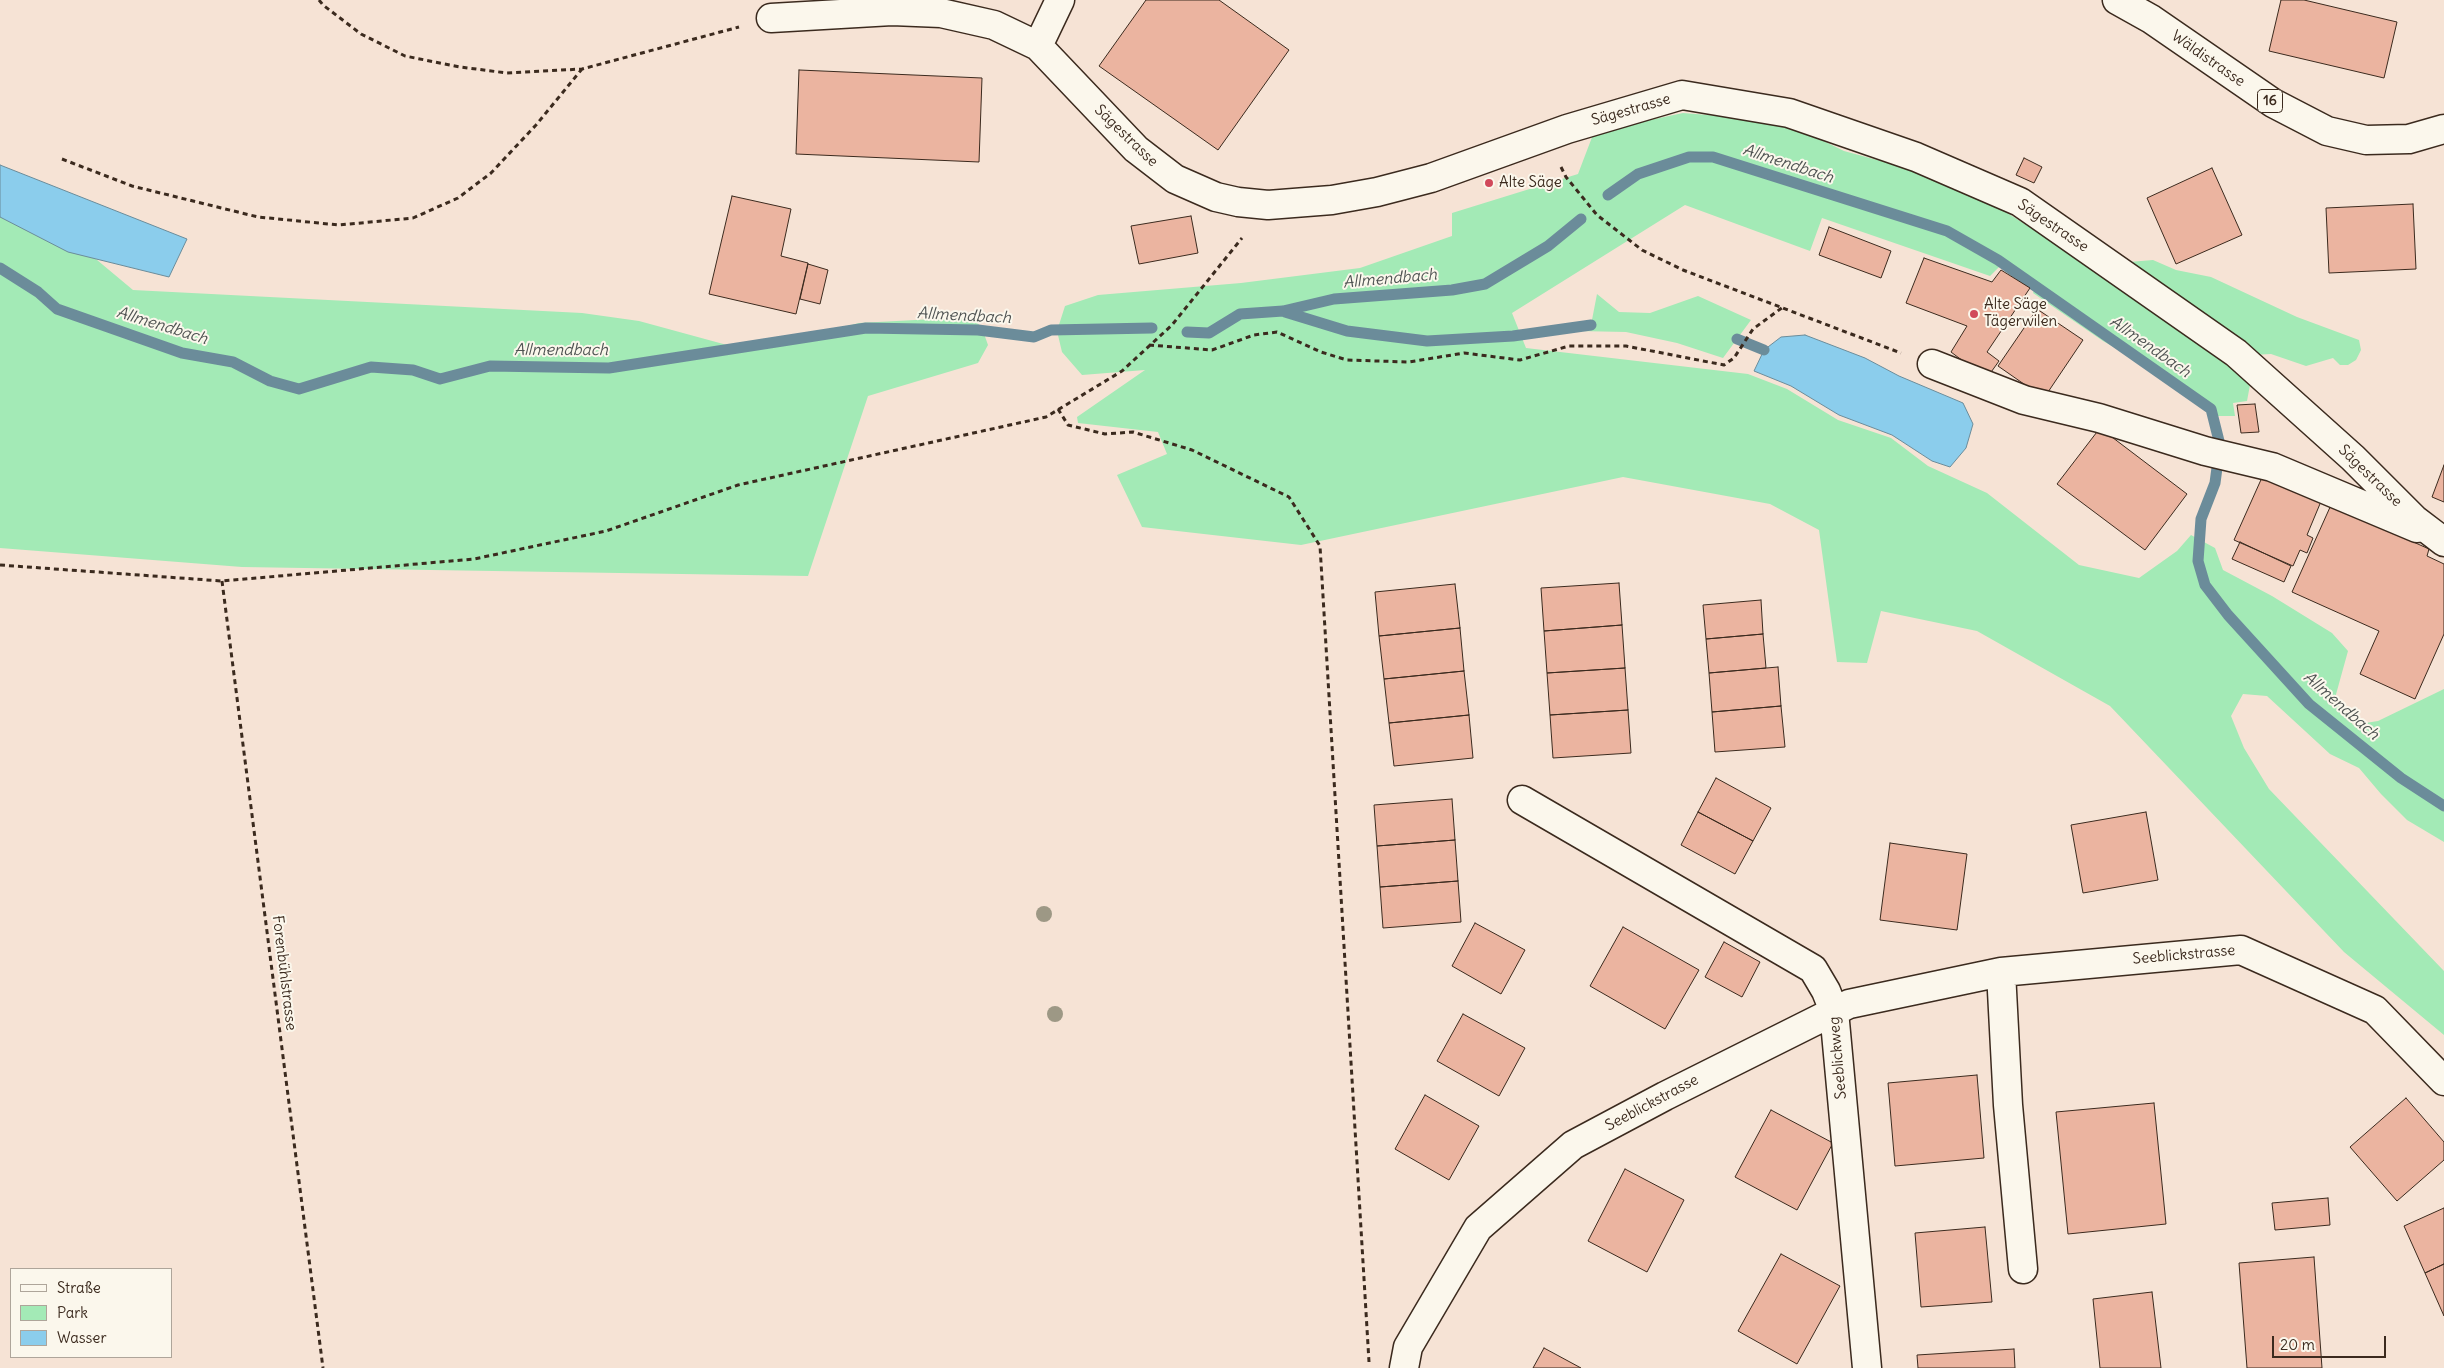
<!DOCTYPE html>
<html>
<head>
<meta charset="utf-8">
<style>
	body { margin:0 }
	#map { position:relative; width:2444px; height:1368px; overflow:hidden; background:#f6e3d5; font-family:Delius,sans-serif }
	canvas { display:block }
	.legend { position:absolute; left:10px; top:1268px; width:162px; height:90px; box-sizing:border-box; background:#fbf7ec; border:1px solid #aea59a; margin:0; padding:6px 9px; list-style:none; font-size:15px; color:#3b2a1e }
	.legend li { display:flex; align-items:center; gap:10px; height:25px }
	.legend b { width:25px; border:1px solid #aea59a }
	.scale { position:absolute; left:2272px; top:1336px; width:114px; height:22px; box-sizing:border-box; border:2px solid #3b2a1e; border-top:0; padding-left:6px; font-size:15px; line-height:18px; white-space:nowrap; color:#3b2a1e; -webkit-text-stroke:4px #fbf7ec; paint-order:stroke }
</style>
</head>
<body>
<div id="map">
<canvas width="2444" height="1368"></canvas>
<ul class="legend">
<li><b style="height:6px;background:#fbf7ec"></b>Straße</li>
<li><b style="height:14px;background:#a3eab6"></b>Park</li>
<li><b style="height:14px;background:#8bcdec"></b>Wasser</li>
</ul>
<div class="scale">20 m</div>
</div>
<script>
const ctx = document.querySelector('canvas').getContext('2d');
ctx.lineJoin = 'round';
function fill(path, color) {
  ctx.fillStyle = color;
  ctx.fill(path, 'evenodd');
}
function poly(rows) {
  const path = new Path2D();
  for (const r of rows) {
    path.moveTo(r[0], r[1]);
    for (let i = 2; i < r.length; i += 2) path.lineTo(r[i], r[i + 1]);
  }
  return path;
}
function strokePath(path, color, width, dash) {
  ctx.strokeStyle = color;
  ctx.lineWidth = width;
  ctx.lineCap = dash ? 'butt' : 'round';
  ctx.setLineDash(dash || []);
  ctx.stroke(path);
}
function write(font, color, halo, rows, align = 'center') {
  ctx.font = font + ' Delius,sans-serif';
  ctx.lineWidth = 4;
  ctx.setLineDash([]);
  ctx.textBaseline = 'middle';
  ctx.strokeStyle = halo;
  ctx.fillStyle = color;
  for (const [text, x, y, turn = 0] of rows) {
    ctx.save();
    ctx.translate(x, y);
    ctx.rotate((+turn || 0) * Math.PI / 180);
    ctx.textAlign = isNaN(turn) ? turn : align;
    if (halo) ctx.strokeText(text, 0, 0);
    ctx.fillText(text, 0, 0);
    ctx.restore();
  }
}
const green = poly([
	[1683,113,1783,121,1844,151,1914,170,2001,209,2083,261,2129,262,2153,260,2176,270,2211,277,2297,317,2359,340,2361,350,2356,360,2348,365,2340,365,2333,358,2306,366,2271,354,2252,355,2252,374,2247,401,2233,403,2235,416,2211,416,2195,393,2103,341,2033,293,2036,285,2000,266,1990,276,1822,218,1810,251,1685,205,1512,313,1526,348,1748,374,1787,389,1838,420,1891,438,1928,466,1987,493,2079,565,2139,578,2177,551,2191,535,2215,548,2223,570,2272,596,2332,633,2348,651,2335,698,2353,725,2378,721,2444,689,2444,842,2407,820,2381,794,2359,768,2330,754,2267,696,2243,694,2231,716,2244,748,2269,789,2444,971,2444,1035,2344,952,2110,706,1977,631,1881,611,1867,663,1837,662,1819,530,1770,504,1623,477,1301,545,1142,527,1117,475,1167,454,1158,432,1078,423,1077,417,1145,370,1082,375,1062,352,1057,331,1065,306,1098,295,1241,283,1360,268,1452,236,1452,213,1578,174,1594,132],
	[0,179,133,290,582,313,639,321,749,351,859,323,972,317,982,328,988,345,978,363,868,396,808,576,242,567,0,548],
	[1597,294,1619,312,1650,313,1698,296,1751,320,1723,358,1677,343,1626,332,1578,331,1591,325]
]);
const water = poly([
	[0,165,187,239,169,277,68,252,0,217,0,165],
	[1805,335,1865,358,1899,376,1963,403,1973,424,1966,448,1950,467,1932,461,1892,435,1839,415,1791,386,1754,371,1764,350,1781,337,1805,335]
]);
const stream = poly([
	[1608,195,1638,174,1689,157,1713,157,1947,231,1998,260,2211,409,2220,445,2215,483,2201,519,2198,561,2205,585,2228,615,2309,704,2401,778,2444,806],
	[0,268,38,292,57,309,182,353,233,362,270,381,299,389,371,367,413,370,440,379,490,366,609,368,866,328,978,330,1034,337,1051,330,1152,328],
	[1285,312,1347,331,1427,341,1513,336,1591,325],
	[1187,332,1209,333,1240,314,1283,311,1334,299,1452,290,1485,284,1548,246,1581,219],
	[1737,339,1764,350]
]);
const building = poly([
	[1146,0,1219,0,1289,50,1218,150,1099,66,1146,0],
	[2281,0,2304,0,2397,22,2384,78,2269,51,2281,0],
	[799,70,982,78,979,162,796,154,799,70],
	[2024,158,2042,167,2034,183,2016,175,2024,158],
	[2212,168,2242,235,2176,264,2147,198,2212,168],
	[732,196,791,209,781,256,808,263,796,314,709,294,732,196],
	[2413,204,2416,269,2329,273,2326,208,2413,204],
	[1191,216,1198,253,1139,264,1131,226,1191,216],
	[1829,227,1891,251,1881,278,1819,255,1829,227],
	[1924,258,1992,282,2001,270,2030,288,1987,352,1999,361,1989,375,1977,366,1975,370,1951,352,1967,326,1906,303,1924,258],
	[808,264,828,270,820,304,800,299,808,264],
	[2037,309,2083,340,2044,398,1998,366,2037,309],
	[2255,404,2259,432,2241,433,2237,405,2255,404],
	[2100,428,2187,494,2145,550,2057,484,2100,428],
	[2444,465,2444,502,2432,497,2444,465],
	[2264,473,2322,499,2307,535,2313,538,2307,553,2300,550,2293,566,2234,540,2264,473],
	[2331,505,2429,549,2427,556,2444,564,2444,634,2415,699,2360,674,2379,631,2292,592,2331,505],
	[2240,542,2291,566,2284,582,2232,559,2240,542],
	[1619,583,1622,625,1544,631,1541,588,1619,583],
	[1455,584,1460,628,1379,636,1375,592,1455,584],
	[1761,600,1763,634,1706,639,1703,605,1761,600],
	[1622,625,1625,668,1547,673,1544,631,1622,625],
	[1460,628,1464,671,1384,679,1379,636,1460,628],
	[1763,634,1766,668,1709,673,1706,639,1763,634],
	[1778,667,1781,706,1712,712,1709,673,1778,667],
	[1625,668,1628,710,1550,715,1547,673,1625,668],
	[1464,671,1469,715,1389,723,1384,679,1464,671],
	[1781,706,1785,747,1715,752,1712,712,1781,706],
	[1628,710,1631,753,1553,758,1550,715,1628,710],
	[1469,715,1473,758,1394,766,1389,723,1469,715],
	[1716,778,1771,808,1753,841,1698,812,1716,778],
	[1452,799,1455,840,1377,846,1374,805,1452,799],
	[1698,812,1753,841,1735,874,1681,845,1698,812],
	[2146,812,2158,880,2083,893,2071,825,2146,812],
	[1455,840,1458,881,1380,887,1377,846,1455,840],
	[1890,843,1967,854,1957,930,1880,920,1890,843],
	[1458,881,1461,922,1383,928,1380,887,1458,881],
	[1475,923,1525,950,1501,994,1452,966,1475,923],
	[1623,927,1699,970,1665,1029,1590,986,1623,927],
	[1724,942,1760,962,1742,997,1705,977,1724,942],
	[1463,1014,1525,1048,1499,1096,1437,1061,1463,1014],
	[1977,1075,1984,1158,1895,1166,1888,1083,1977,1075],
	[1425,1095,1479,1126,1449,1180,1395,1149,1425,1095],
	[2406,1098,2444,1142,2444,1160,2397,1201,2350,1147,2406,1098],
	[2154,1103,2166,1224,2068,1234,2056,1112,2154,1103],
	[1771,1110,1833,1143,1797,1210,1735,1177,1771,1110],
	[1625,1169,1684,1200,1647,1272,1588,1241,1625,1169],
	[2328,1198,2330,1225,2275,1230,2272,1203,2328,1198],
	[2444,1208,2444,1264,2425,1273,2404,1226,2444,1208],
	[1985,1227,1992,1302,1921,1307,1915,1233,1985,1227],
	[1781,1254,1840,1286,1797,1364,1738,1331,1781,1254],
	[2314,1257,2322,1368,2247,1368,2239,1263,2314,1257],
	[2444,1264,2444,1316,2425,1273,2444,1264],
	[2152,1292,2161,1368,2100,1368,2093,1299,2152,1292],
	[1544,1348,1581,1368,1533,1368,1544,1348],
	[2014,1349,2015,1368,1918,1368,1917,1355,2014,1349]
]);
const path = poly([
	[319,0,323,5,361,34,405,56,460,67,507,73,582,69,739,27],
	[62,159,132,186,258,217,339,225,413,218,458,198,491,173,536,125,582,69],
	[1561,167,1566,177,1597,215,1642,250,1683,270,1901,353],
	[1149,345,1212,350,1254,335,1277,332,1321,352,1347,360,1409,362,1464,353,1520,360,1569,346,1626,346,1724,365,1734,358,1753,329,1783,307],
	[1058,409,1068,425,1105,434,1133,432,1192,450,1289,497,1320,546,1369,1362],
	[0,565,222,581,474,559,606,531,738,485,1046,417,1122,371,1172,325,1242,238],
	[222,581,323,1368]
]);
const minor = poly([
	[771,18,892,11,941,13,994,25,1038,46,1136,149,1175,179,1216,197,1238,202,1268,205,1332,200,1377,192,1431,178,1567,129,1682,95,1789,113,1916,157,2020,202,2236,353,2353,458,2414,519,2444,542],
	[1038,46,1060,0],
	[1932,364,2024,400,2099,418,2205,451,2272,467,2417,528],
	[1522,800,1813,969,1826,991,1834,1011,1867,1368],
	[2001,972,2008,1105,2023,1269],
	[1404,1368,1408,1347,1478,1228,1573,1145,1665,1096,1849,1004,2001,972,2241,950,2375,1010,2444,1081]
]);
const major = poly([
	[2117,0,2151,19,2273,103,2327,131,2366,140,2409,139,2444,129]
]);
const trees = [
	[1044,914],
	[1055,1014]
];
const markers = [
	[1489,183,5,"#d1495b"],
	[1974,314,5,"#d1495b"]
];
const shields = [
	[2270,101,25]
];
const shieldNames = [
	["16",2270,101]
];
const streetNames = [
	["Wäldistrasse",2208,59,35],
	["Sägestrasse",1631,110,-16],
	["Sägestrasse",1126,136,44],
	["Sägestrasse",2053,226,34],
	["Sägestrasse",2370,476,44],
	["Seeblickstrasse",2184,955,-5],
	["Forenbühlstrasse",284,973,83],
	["Seeblickweg",1838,1058,-95],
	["Seeblickstrasse",1652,1103,-28]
];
const poiNames = [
	["Alte Säge",1499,183],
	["Alte Säge",1984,305],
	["Tägerwilen",1984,322]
];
const waterNames = [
	["Allmendbach",1788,164,18],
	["Allmendbach",1390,279,-5],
	["Allmendbach",964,316,3],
	["Allmendbach",162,326,17],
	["Allmendbach",2150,347,35],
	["Allmendbach",561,350],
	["Allmendbach",2341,706,41]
];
fill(green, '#a3eab6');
fill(water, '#8bcdec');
strokePath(water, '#6b8c9a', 1);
strokePath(stream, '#6b8c9a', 11);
fill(building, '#ebb4a0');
strokePath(building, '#3b2a1e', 1);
strokePath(minor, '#3b2a1e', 31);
strokePath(major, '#3b2a1e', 31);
strokePath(path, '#3b2a1e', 3, [5, 4]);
strokePath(minor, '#fbf7ec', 28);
strokePath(major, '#fbf7ec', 28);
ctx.fillStyle = '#9d9885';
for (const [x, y] of trees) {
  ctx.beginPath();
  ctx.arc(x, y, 8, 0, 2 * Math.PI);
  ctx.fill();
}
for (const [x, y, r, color] of markers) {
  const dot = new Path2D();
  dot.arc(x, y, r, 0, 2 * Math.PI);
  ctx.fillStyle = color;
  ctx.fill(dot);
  strokePath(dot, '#fbf7ec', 2);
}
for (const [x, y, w] of shields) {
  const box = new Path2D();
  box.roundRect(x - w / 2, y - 11.5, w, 23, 4);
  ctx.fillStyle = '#fbf7ec';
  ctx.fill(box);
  strokePath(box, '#3b2a1e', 1);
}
write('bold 14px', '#3b2a1e', null, shieldNames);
write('15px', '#3b2a1e', '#fbf7ec', streetNames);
write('15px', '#3b2a1e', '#fbf7ec', poiNames, 'left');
write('italic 16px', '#4f5352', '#fbf7ec', waterNames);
</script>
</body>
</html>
